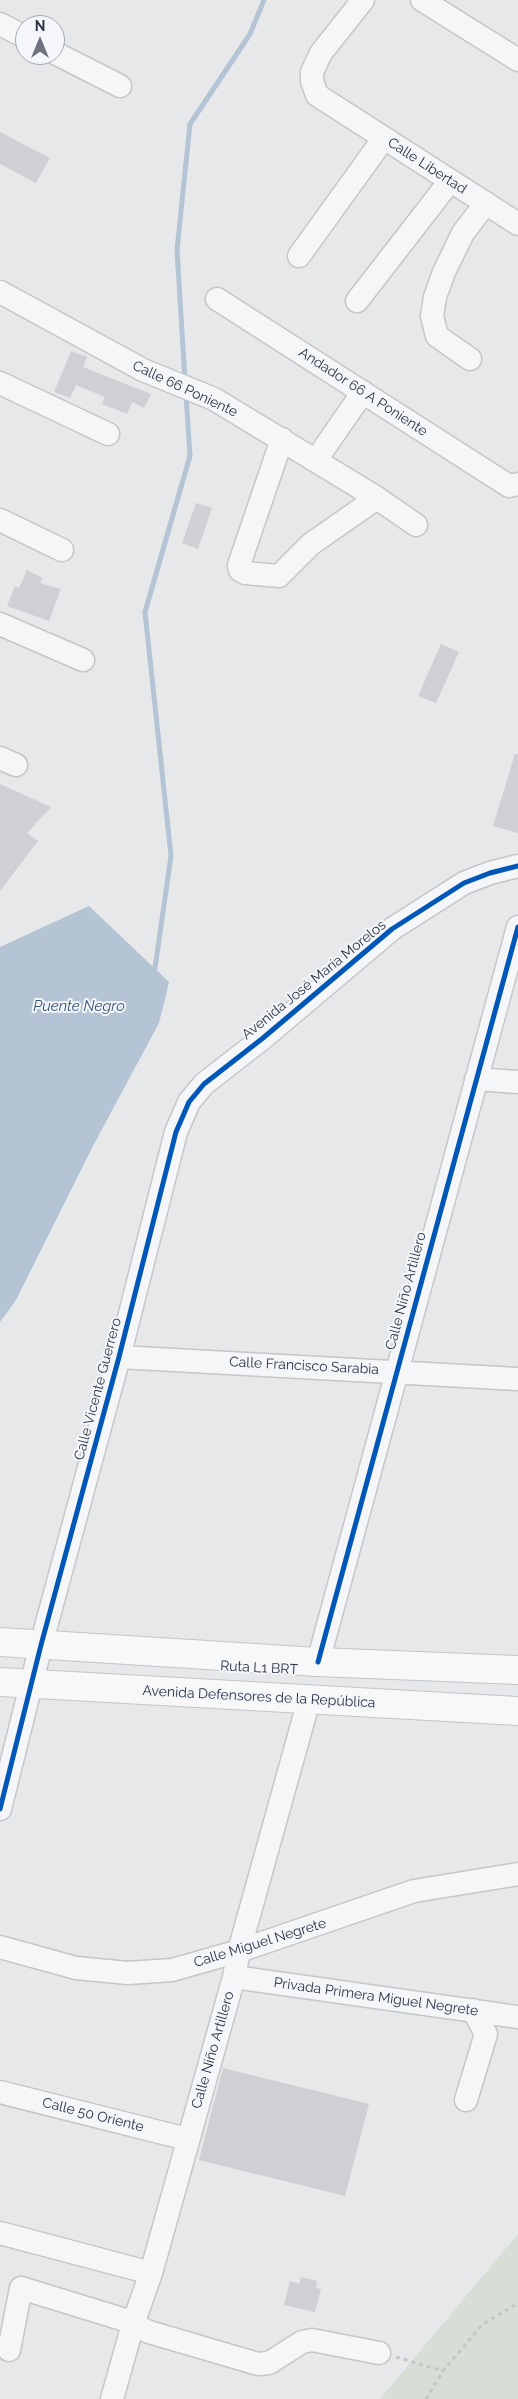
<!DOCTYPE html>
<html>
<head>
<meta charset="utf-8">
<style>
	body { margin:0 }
	#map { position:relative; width:518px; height:2399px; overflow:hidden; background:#e6e8ea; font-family:Raleway,sans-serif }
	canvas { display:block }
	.north { position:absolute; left:15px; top:15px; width:50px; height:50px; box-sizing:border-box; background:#f4f6f9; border:1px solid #a4a8b1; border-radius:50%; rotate:0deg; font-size:14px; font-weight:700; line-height:20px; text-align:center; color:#2b3445 }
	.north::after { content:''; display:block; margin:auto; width:18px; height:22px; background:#6c737f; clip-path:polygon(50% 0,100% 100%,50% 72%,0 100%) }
</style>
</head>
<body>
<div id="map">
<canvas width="518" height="2399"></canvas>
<div class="north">N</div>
</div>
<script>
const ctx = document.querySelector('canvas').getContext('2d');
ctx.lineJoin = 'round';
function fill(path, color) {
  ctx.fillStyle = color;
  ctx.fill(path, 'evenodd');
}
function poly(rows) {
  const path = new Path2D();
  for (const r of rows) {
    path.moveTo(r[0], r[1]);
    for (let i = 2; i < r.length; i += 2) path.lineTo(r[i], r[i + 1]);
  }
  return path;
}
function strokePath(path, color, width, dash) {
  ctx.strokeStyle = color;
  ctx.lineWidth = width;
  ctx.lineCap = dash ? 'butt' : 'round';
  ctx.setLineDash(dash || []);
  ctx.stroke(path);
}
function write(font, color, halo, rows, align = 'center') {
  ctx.font = font + ' Raleway,sans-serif';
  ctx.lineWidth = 4;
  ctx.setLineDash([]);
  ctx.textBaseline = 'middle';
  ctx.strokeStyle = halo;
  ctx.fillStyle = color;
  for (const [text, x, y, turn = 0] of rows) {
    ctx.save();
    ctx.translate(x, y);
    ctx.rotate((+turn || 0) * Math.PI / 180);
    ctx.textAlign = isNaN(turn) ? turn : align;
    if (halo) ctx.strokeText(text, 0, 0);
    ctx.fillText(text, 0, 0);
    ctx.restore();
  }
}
const green = poly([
	[518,2234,518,2399,380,2399]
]);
const water = poly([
	[89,906,169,982,159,1023,93,1146,16,1300,0,1322,0,947]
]);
const stream = poly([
	[185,380,177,250,190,124,250,34,264,0],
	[152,972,155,968,171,856,145,612,190,456,186,394]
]);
const building = poly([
	[0,132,50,158,36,183,0,164],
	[71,351,87,357,83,367,151,394,144,408,132,402,127,414,102,404,105,397,76,385,70,398,54,392],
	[196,503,212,508,198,549,182,543],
	[27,570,43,578,40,583,61,589,49,621,7,606,15,586,19,588],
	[441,644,459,652,436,703,418,696],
	[515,754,518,754,518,833,493,826],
	[0,784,51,807,27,833,38,841,0,891],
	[223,2068,369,2104,345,2196,199,2160],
	[301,2277,317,2281,316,2288,321,2289,315,2312,284,2305,290,2281,299,2284]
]);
const path = poly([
	[396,2357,443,2371],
	[426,2399,443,2371,482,2325,518,2303]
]);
const minor = poly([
	[363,0,321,53,312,72,312,81,317,95,518,224],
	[422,0,518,60],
	[0,24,25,37],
	[55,53,120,86],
	[299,256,384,138],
	[0,292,143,370,214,399,377,498,416,525],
	[217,299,509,486,518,484],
	[357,301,450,181],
	[470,359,437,336,432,316,435,297,444,272,463,233,486,203],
	[0,383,108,434],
	[282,439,239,565,240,570,245,573,279,576,311,544,377,498],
	[316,460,363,392],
	[0,520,62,550],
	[0,624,83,660],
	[0,758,16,765],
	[476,1079,518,1082],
	[119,1357,518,1379],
	[318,1662,518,927],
	[0,1809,41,1645,119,1357,176,1132,189,1102,204,1084,263,1038,392,929,464,883,490,873,518,866],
	[0,1947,76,1968,128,1973,172,1970,239,1951,414,1891,518,1874],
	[234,1977,518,2017],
	[0,2092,187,2139],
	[466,2100,486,2034,473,2010],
	[0,2233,151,2273],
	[9,2350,21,2288,122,2319,149,2332,258,2364,269,2363,302,2342,312,2340,379,2353],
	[112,2399,133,2324,151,2273,234,1977,239,1951,309,1700]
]);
const major = poly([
	[0,1642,318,1662,518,1670],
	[0,1682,518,1711]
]);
const cycleway = poly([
	[318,1662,518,927],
	[0,1809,41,1645,119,1357,176,1132,189,1102,204,1084,263,1038,392,929,464,883,490,873,518,866]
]);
const streetNames = [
	["Calle Libertad",427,166,33],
	["Calle 66 Poniente",185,389,25],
	["Andador 66 A Poniente",363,392,33],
	["Avenida José María Morelos",314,980,-39],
	["Calle Niño Artillero",406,1291,-75],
	["Calle Francisco Sarabia",304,1366,3],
	["Calle Vicente Guerrero",98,1389,-75],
	["Ruta L1 BRT",259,1668,3],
	["Avenida Defensores de la República",259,1697,3],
	["Calle Miguel Negrete",260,1943,-17],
	["Privada Primera Miguel Negrete",376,1997,8],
	["Calle Niño Artillero",213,2050,-74],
	["Calle 50 Oriente",93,2115,14]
];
const waterNames = [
	["Puente Negro",79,1006]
];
fill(green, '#d6ded6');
fill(water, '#b4c4d5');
strokePath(stream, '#b4c4d5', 5);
fill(building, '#ced0d3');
strokePath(minor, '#c4c6c8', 25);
strokePath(major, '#c2c5c8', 30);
strokePath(path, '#c5c6ca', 3, [4, 4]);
strokePath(minor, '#f5f6f7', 22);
strokePath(major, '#f8f8f8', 28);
strokePath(cycleway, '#0057b8', 5);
write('14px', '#2b3445', '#f4f6f9', streetNames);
write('italic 15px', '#34527a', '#f4f6f9', waterNames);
</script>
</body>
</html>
